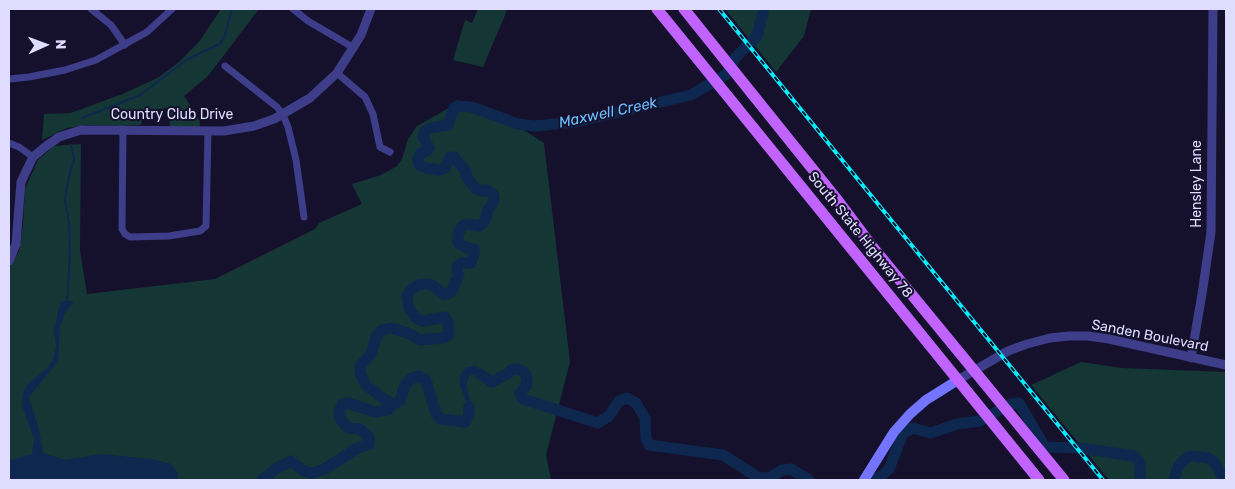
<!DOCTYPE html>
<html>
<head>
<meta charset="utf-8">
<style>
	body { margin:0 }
	#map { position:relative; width:1235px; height:489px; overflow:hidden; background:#15112c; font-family:Rubik,sans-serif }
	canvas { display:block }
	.frame { position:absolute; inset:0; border:10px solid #dfdcff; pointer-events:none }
	.north { position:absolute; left:20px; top:20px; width:50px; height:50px; -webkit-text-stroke:4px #15112c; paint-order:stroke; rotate:88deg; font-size:14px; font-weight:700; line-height:20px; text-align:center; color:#dfdcff }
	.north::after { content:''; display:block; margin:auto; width:18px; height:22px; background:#dfdcff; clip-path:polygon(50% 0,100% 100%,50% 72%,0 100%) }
</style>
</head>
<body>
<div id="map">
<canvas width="1235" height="489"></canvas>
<div class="frame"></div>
<div class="north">N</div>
</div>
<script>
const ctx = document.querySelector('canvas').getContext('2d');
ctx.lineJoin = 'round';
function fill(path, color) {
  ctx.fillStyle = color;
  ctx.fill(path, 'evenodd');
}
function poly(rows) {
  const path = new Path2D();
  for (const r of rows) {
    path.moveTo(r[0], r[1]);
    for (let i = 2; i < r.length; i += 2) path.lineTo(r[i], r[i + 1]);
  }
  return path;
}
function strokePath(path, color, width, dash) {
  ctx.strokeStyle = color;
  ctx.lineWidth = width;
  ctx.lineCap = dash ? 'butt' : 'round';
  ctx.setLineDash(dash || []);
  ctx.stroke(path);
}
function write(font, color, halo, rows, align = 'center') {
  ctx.font = font + ' Rubik,sans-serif';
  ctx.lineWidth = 4;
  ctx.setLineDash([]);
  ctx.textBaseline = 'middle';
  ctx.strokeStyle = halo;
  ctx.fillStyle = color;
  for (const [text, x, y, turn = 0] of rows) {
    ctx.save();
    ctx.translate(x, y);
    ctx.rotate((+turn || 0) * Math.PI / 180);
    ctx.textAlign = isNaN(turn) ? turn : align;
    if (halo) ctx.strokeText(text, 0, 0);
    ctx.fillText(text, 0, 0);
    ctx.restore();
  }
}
const green = poly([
	[221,9,259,9,208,76,184,96,199,119,201,131,170,130,169,108,159,109,137,117,142,121,141,125,119,126,87,125,67,128,42,140,44,114,70,113,79,110,125,93,159,77,179,62,199,42],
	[478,9,506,9,506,13,483,67,453,60,465,20,472,23],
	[725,9,811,9,804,36,776,72],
	[456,100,491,109,544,143,570,362,546,455,551,480,9,480,9,269,19,251,23,225,25,189,38,160,54,146,81,144,80,251,87,294,215,279,315,229,319,223,362,204,352,184,381,175,397,166,402,159,408,139,417,126,447,109],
	[1081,362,1122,368,1226,372,1226,480,1109,480,1031,385]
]);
const water = poly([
	[61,301,74,301,65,313,60,326,58,361,29,397,39,430,43,453,65,460,100,454,151,459,171,464,178,473,178,480,9,480,9,463,11,460,32,454,34,438,22,406,23,394,26,386,47,368,53,360,56,345,54,329],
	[475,366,492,377,490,388,474,374,469,376,466,386,472,406,471,424,465,422,467,404,460,386,460,378,463,370,467,367]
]);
const stream = poly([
	[82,118,140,95,188,59,220,44,224,38,232,9],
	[67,302,70,253,69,222,65,200,68,181,74,159,71,145]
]);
const river = poly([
	[480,374,492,382,509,373,511,370,517,369,524,372,527,378,526,386,520,393,523,399,598,423,609,416,619,401,627,398,636,403,645,418,646,438,649,445,723,455,759,478,769,478,782,470,791,469,809,480],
	[392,405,366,385,360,373,361,365,371,354,376,337,382,330,391,328,408,333,420,340,444,338,449,334,448,323,445,317,423,321,417,319,409,309,407,296,411,290,418,285,426,284,432,285,445,295,451,292,459,275,457,271,457,266,462,263,471,263,474,254,474,249,467,248,458,243,458,235,462,226,467,224,479,226,484,222,489,208,492,205,494,199,493,194,487,190,482,191,476,189,466,176,466,171,454,157,450,157,445,168,439,170,426,168,419,165,418,158,421,153,427,151,429,148,423,137,424,132,430,128,448,125,454,108,458,106,472,107,518,124,535,126,576,122,691,95,727,74,735,58,757,36,764,9],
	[262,480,277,468,291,461,304,471,311,473,323,470,356,449,369,444,369,437,360,429,348,428,340,419,339,412,342,404,348,403,375,412,388,410,392,405,400,401,405,385,412,378,419,376,426,380,436,414,441,419,465,422,469,414,469,407],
	[869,480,880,477,889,469,903,433,913,428,931,433,957,424,980,421,1010,404,1019,403,1045,447,1080,448,1134,456,1140,462,1140,480],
	[1174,480,1178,467,1184,460,1191,456,1208,458,1215,463,1221,474,1226,479]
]);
const minor = poly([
	[91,9,111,25,125,45],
	[293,9,308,21,354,48],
	[225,66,277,107,283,115,288,127,296,160,304,217],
	[337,73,365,97,373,114,380,147,390,152],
	[9,79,29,77,65,70,96,60,147,32,172,9],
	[123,129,122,229,125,234,130,237,169,236,200,231,206,226,208,131],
	[9,143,19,147,33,157]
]);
const tertiary = poly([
	[9,261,16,244,21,182,33,157,45,147,59,137,81,130,224,131,254,126,274,119,310,98,337,73,361,35,371,9],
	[1191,358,1202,294,1211,232,1213,9],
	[958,380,1008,351,1027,344,1050,338,1069,336,1088,336,1109,339,1226,365]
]);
const secondary = poly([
	[864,480,894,432,910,414,926,400,958,380]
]);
const primary = poly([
	[657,9,1039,480],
	[684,9,839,202,871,245,1064,480]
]);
const rail = poly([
	[719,9,1103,480]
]);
const streetNames = [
	["Country Club Drive",172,115],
	["Hensley Lane",1197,184,-90],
	["South State Highway 78",860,235,51],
	["Sanden Boulevard",1150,336,11]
];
const waterNames = [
	["Maxwell Creek",608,113,-12]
];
fill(green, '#143634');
fill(water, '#0d274f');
strokePath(stream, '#0d274f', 2);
strokePath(river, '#0d274f', 11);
strokePath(minor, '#3d3d8a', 7);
strokePath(tertiary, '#3d3d8a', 9);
strokePath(secondary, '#7374ff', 10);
strokePath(primary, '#c063ff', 11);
strokePath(rail, '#09eefe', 4);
strokePath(rail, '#15112c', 2, [5.5]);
write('14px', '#dfdcff', '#15112c', streetNames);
write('italic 15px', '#6abfff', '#15112c', waterNames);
</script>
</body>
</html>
